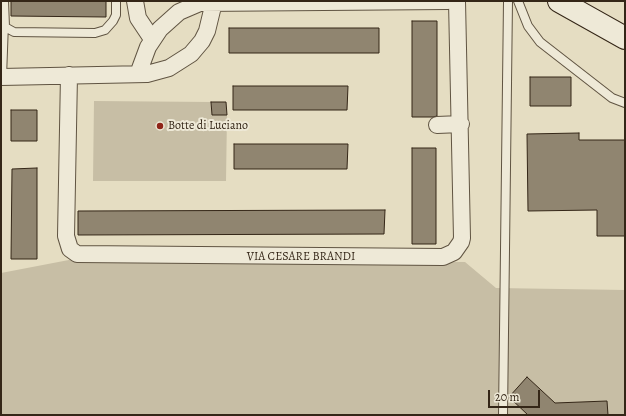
<!DOCTYPE html>
<html>
<head>
<meta charset="utf-8">
<style>
	body { margin:0 }
	#map { position:relative; width:626px; height:416px; overflow:hidden; background:#e5ddc2; font-family:Alegreya,serif }
	canvas { display:block }
	.frame { position:absolute; inset:0; border:2px solid #342617; pointer-events:none }
	.scale { position:absolute; left:488px; top:390px; width:52px; height:18px; box-sizing:border-box; border:2px solid #342617; border-top:0; padding-left:5px; font-size:12px; line-height:14px; white-space:nowrap; color:#342617; -webkit-text-stroke:3px #eee9d7; paint-order:stroke }
</style>
</head>
<body>
<div id="map">
<canvas width="626" height="416"></canvas>
<div class="frame"></div>
<div class="scale">20 m</div>
</div>
<script>
const ctx = document.querySelector('canvas').getContext('2d');
ctx.lineJoin = 'round';
function fill(path, color) {
  ctx.fillStyle = color;
  ctx.fill(path, 'evenodd');
}
function poly(rows) {
  const path = new Path2D();
  for (const r of rows) {
    path.moveTo(r[0], r[1]);
    for (let i = 2; i < r.length; i += 2) path.lineTo(r[i], r[i + 1]);
  }
  return path;
}
function strokePath(path, color, width, dash) {
  ctx.strokeStyle = color;
  ctx.lineWidth = width;
  ctx.lineCap = dash ? 'butt' : 'round';
  ctx.setLineDash(dash || []);
  ctx.stroke(path);
}
function write(font, color, halo, rows, align = 'center') {
  ctx.font = font + ' Alegreya,serif';
  ctx.lineWidth = 4;
  ctx.setLineDash([]);
  ctx.textBaseline = 'middle';
  ctx.strokeStyle = halo;
  ctx.fillStyle = color;
  for (const [text, x, y, turn = 0] of rows) {
    ctx.save();
    ctx.translate(x, y);
    ctx.rotate((+turn || 0) * Math.PI / 180);
    ctx.textAlign = isNaN(turn) ? turn : align;
    if (halo) ctx.strokeText(text, 0, 0);
    ctx.fillText(text, 0, 0);
    ctx.restore();
  }
}
const green = poly([
	[94,101,211,102,212,115,227,115,226,181,93,181],
	[74,259,465,262,496,288,625,290,625,415,1,415,1,273]
]);
const building = poly([
	[11,1,106,1,106,17,11,16,11,1],
	[412,21,437,21,437,116,433,117,412,117,412,21],
	[229,28,379,28,379,53,229,53,229,28],
	[530,77,571,77,571,106,530,106,530,77],
	[233,86,348,86,347,110,233,110,233,86],
	[211,102,226,102,227,115,212,115,211,102],
	[11,110,37,110,37,141,11,141,11,110],
	[579,133,579,140,625,140,625,236,597,236,597,210,528,211,527,134,579,133],
	[234,144,348,144,347,169,234,169,234,144],
	[412,148,436,148,436,244,412,244,412,148],
	[37,168,37,259,11,259,12,169,37,168],
	[385,210,384,234,78,235,78,211,385,210],
	[527,377,555,403,607,401,608,415,528,415,509,397,527,377]
]);
const lane = poly([
	[4,1,5,27,14,32,95,33,105,30,113,21,116,15,116,1],
	[518,1,528,26,540,42,612,98,625,103],
	[2,77,4,23],
	[503,415,508,1]
]);
const street = poly([
	[135,1,138,18,152,39],
	[138,74,148,47,160,29,179,12,200,3,448,1],
	[69,75,66,236,70,249,77,254,443,257,454,252,461,242,462,238,457,1],
	[1,77,147,74,169,68,191,54,202,41,207,31,214,2],
	[437,125,461,124]
]);
const secondary = poly([
	[559,1,625,38]
]);
const markers = [
	[160,126,4,"#8f2418"]
];
const poiNames = [
	["Botte di Luciano",168,126]
];
const streetNames = [
	["VIA CESARE BRANDI",301,257]
];
fill(green, '#c7bea5');
fill(building, '#908570');
strokePath(building, '#342617', 1);
strokePath(lane, '#605442', 10);
strokePath(street, '#605442', 18);
strokePath(secondary, '#342617', 24);
strokePath(lane, '#eee9d7', 8);
strokePath(street, '#eee9d7', 16);
strokePath(secondary, '#eee9d7', 22);
for (const [x, y, r, color] of markers) {
  const dot = new Path2D();
  dot.arc(x, y, r, 0, 2 * Math.PI);
  ctx.fillStyle = color;
  ctx.fill(dot);
  strokePath(dot, '#eee9d7', 1.5);
}
write('12px', '#342617', '#eee9d7', poiNames, 'left');
write('12px', '#342617', '#eee9d7', streetNames);
</script>
</body>
</html>
